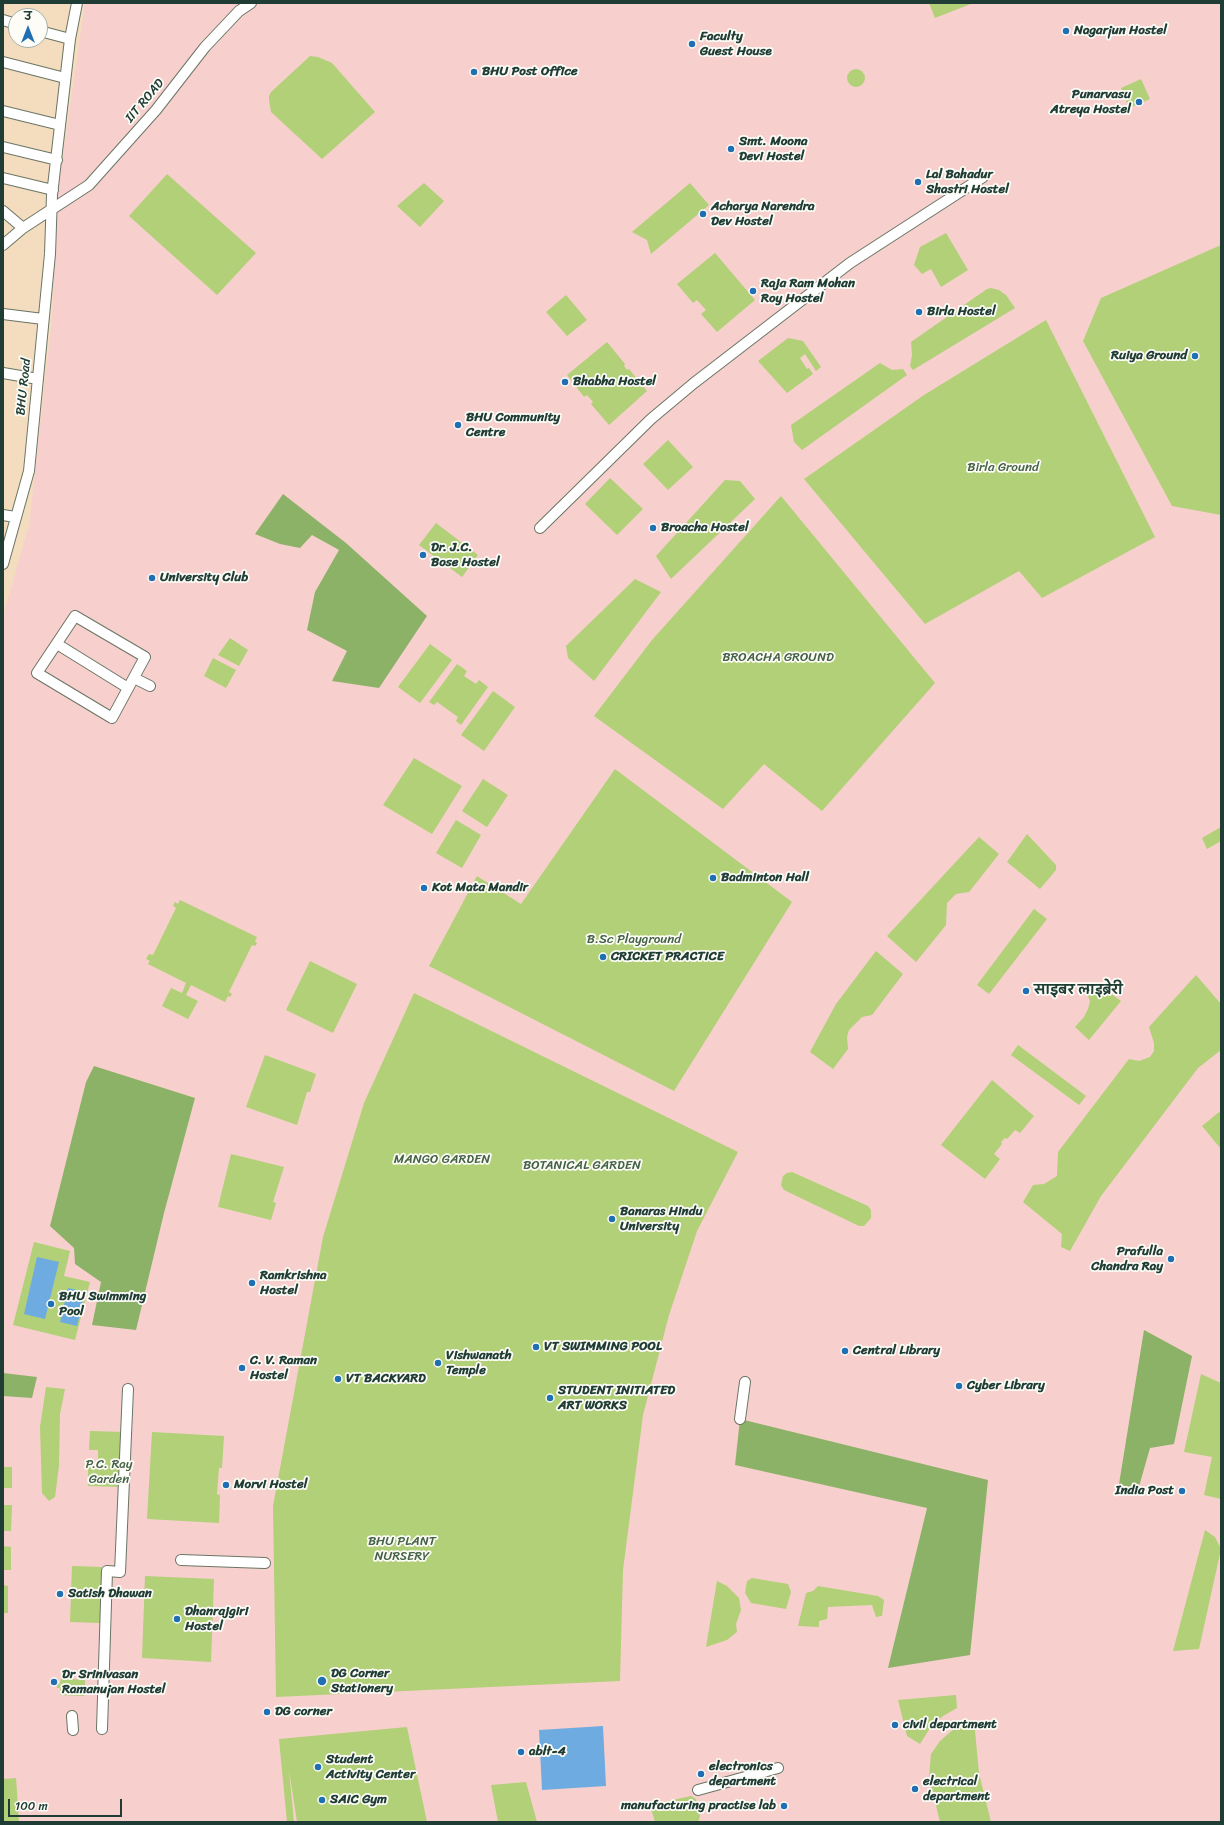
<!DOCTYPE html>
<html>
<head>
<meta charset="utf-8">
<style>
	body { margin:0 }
	#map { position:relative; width:1224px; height:1825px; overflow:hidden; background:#f4dcbe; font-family:Sriracha,"Playpen Sans Deva",sans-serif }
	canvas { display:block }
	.frame { position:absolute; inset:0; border:4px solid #1f3d34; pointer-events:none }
	.north { position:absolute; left:8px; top:8px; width:40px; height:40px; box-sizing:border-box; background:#fdfcf7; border:1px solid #a4b0a9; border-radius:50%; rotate:0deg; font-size:11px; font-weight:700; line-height:16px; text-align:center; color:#1f3d34 }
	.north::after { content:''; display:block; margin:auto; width:14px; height:18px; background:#1f6fb2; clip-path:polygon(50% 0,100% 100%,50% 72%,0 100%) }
	.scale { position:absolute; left:8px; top:1799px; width:114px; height:18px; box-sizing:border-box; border:2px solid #1f3d34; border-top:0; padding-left:5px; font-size:12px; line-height:14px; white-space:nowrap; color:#1f3d34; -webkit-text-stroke:3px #fdfcf7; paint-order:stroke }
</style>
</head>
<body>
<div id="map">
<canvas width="1224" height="1825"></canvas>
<div class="frame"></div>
<div class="north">उ</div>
<div class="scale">100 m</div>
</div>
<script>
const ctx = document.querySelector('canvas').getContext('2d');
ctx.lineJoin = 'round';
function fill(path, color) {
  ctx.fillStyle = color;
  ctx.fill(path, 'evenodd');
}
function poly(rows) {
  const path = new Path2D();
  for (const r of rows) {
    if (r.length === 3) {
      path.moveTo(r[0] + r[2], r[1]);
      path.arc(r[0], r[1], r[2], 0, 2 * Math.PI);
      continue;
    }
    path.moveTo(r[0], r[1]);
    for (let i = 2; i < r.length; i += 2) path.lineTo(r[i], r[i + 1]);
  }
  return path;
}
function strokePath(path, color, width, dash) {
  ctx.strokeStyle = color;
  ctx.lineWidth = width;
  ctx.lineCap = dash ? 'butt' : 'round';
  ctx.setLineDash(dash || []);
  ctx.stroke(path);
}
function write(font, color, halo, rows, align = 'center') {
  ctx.font = font + ' Sriracha,"Playpen Sans Deva",sans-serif';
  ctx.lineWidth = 3.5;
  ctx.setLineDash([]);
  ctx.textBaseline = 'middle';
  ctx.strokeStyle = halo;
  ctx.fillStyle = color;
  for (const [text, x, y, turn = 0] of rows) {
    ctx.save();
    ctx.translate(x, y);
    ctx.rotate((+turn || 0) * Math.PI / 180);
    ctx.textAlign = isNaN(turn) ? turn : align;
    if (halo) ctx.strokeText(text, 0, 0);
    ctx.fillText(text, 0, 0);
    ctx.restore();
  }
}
const built = poly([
	[85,3,1221,3,1221,1822,3,1822,3,616,29,526,52,318,58,191]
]);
const green = poly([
	[929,3,973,3,935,18],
	[310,56,318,57,332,63,375,112,322,159,271,112,269,100,269,96,271,92],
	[856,78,9],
	[1141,79,1150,99,1129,108,1126,101,1130,99,1128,95,1125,97,1121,88],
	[167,174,256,253,217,295,129,216],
	[424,183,444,201,420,227,397,206],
	[690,183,709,205,651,254,647,240,632,232],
	[946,233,968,270,941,287,931,269,922,274,914,265,920,247],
	[1221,245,1221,515,1172,506,1083,341,1101,298],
	[715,253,755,300,717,332,701,314,706,310,697,300,693,303,677,284],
	[991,288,999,290,1006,295,1015,308,913,370,910,366,912,355,911,342,987,289],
	[566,295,587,320,567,336,546,312],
	[1046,320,1155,537,1042,598,1019,571,925,624,804,479,924,395],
	[788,338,803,341,821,367,816,371,805,354,800,358,807,369,809,368,813,374,787,393,758,361],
	[607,342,625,364,624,366,627,370,629,369,647,391,609,425,591,404,593,402,587,395,584,397,567,375],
	[880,363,892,370,903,369,907,375,802,450,794,442,791,425],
	[668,440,693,467,668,490,643,464],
	[610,478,643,509,617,535,585,504],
	[725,480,740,481,755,499,671,579,656,556],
	[781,496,935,683,822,811,764,764,723,809,594,716,652,640],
	[436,523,478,555,462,577,419,545],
	[635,579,661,592,594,681,568,658,566,646],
	[230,638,248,650,239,666,218,655],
	[430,644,452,660,420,703,398,687],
	[213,658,236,670,226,688,204,676],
	[457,664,467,671,464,676,476,684,479,680,488,687,461,725,456,721,458,717,437,702,434,705,429,702],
	[493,691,515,707,484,751,461,735],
	[414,758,462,786,432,834,383,805],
	[615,769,792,902,674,1091,429,966,477,876,521,904],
	[483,779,508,795,487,827,462,811],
	[456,820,481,835,462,868,436,853],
	[1221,827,1221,841,1207,849,1202,838],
	[1027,834,1056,865,1056,870,1040,889,1007,862],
	[979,837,999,854,969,892,956,894,947,903,946,925,916,962,887,936],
	[180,900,257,937,255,941,257,943,255,946,252,945,229,992,232,994,230,997,228,996,225,1002,191,985,186,995,198,1001,188,1019,162,1006,171,988,182,993,186,983,148,964,150,961,146,959,149,954,153,955,176,908,173,906,175,902,178,904],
	[1034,909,1047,919,989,994,977,985],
	[876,951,903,974,872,1015,862,1017,849,1030,847,1037,848,1049,833,1069,810,1052,836,1004],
	[310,961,357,984,333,1033,286,1010],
	[1196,975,1221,1004,1221,1050,1198,1068,1101,1196,1070,1251,1061,1247,1062,1234,1023,1202,1033,1185,1044,1184,1057,1176,1058,1152,1129,1059,1139,1061,1150,1057,1154,1051,1154,1043,1149,1027],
	[1095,982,1121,1001,1089,1040,1075,1027,1084,1017,1088,1009,1090,1001,1086,991],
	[414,993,738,1152,697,1231,669,1315,643,1415,623,1570,620,1681,276,1697,273,1506,323,1237,364,1103],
	[1018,1045,1086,1096,1079,1105,1011,1055],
	[265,1055,316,1074,310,1092,307,1092,297,1125,246,1107],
	[992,1080,1034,1116,1020,1133,1015,1130,1007,1139,1005,1138,1001,1142,1002,1144,994,1154,1000,1159,985,1179,941,1145],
	[1219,1112,1221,1114,1221,1149,1202,1126],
	[231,1154,284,1167,273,1202,276,1203,271,1220,218,1207],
	[792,1172,868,1206,871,1210,871,1218,864,1226,859,1226,784,1190,781,1185,783,1176,787,1173],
	[34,1242,70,1251,64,1276,90,1282,75,1340,13,1325],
	[1201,1374,1221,1383,1221,1499,1204,1495,1212,1457,1184,1452],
	[46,1387,65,1389,60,1414,59,1466,55,1497,49,1501,42,1493,40,1427],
	[90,1431,124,1432,122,1487,88,1486,88,1465,98,1465,98,1450,89,1450],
	[152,1432,224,1436,222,1468,219,1468,217,1494,220,1495,219,1523,147,1519],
	[3,1467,12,1467,12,1488,3,1488],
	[3,1505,12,1505,11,1531,3,1531],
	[1205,1530,1215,1537,1221,1549,1199,1649,1173,1651],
	[3,1546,11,1547,11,1570,3,1570],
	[72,1566,102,1567,100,1623,70,1622],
	[145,1576,214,1579,211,1662,142,1658],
	[752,1578,788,1584,791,1592,786,1609,751,1603,745,1593,747,1581],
	[717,1581,727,1586,739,1598,741,1610,736,1624,737,1632,727,1640,706,1647],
	[3,1585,8,1586,8,1613,3,1613],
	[818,1586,878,1596,884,1600,882,1616,876,1617,872,1605,828,1607,827,1619,819,1621,819,1627,798,1626,806,1593,813,1591],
	[61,1678,85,1680,85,1686,88,1686,88,1690,85,1690,84,1696,60,1695,60,1688,57,1688,57,1684,60,1684],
	[956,1695,957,1708,943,1716,930,1728,920,1744,907,1736,898,1700],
	[974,1720,979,1773,991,1822,940,1822,929,1777,931,1754,940,1741,955,1728],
	[407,1727,427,1822,297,1822,289,1770,294,1822,287,1822,279,1739],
	[16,1778,19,1822,3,1822,3,1779],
	[526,1782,537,1822,498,1822,491,1785],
	[691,1796,696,1799,700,1816,698,1822,655,1822,650,1805]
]);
const forest = poly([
	[283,494,346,543,427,616,379,688,332,681,347,651,307,630,315,592,339,550,312,535,300,548,280,544,255,534],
	[94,1066,195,1098,164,1213,136,1330,92,1325,101,1282,75,1264,74,1248,50,1226,86,1082],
	[1144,1330,1192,1356,1174,1444,1150,1448,1138,1490,1119,1484],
	[3,1373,37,1377,32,1398,3,1396],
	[740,1419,988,1480,970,1655,888,1668,927,1508,735,1465]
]);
const water = poly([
	[37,1257,59,1262,45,1319,24,1314],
	[68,1288,85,1292,77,1326,60,1322],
	[603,1726,606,1786,542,1790,539,1730]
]);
const minor = poly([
	[3,20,16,24],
	[40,31,70,39],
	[3,62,65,78],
	[3,111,60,125],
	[3,147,57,160],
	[3,178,53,190],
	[3,211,23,228],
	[3,245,23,228,89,185,156,110,205,47,239,11,251,3],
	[3,314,43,319],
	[3,373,38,379],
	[3,515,15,517],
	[540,528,651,419,694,383,850,263,983,177],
	[3,564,29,471,50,254,52,195,70,39,77,3],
	[75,616,145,657,112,718,37,673,75,616],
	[57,644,128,688],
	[134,678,150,686],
	[740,1419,745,1382],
	[181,1560,265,1563],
	[72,1716,73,1730],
	[102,1729,107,1571,120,1572,128,1389],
	[698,1790,778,1768]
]);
const markers = [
	[1066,31,4,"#1f6fb2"],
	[692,44,4,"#1f6fb2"],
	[474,72,4,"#1f6fb2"],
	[1139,102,4,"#1f6fb2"],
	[731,149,4,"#1f6fb2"],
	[918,182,4,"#1f6fb2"],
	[703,214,4,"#1f6fb2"],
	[753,291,4,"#1f6fb2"],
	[919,312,4,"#1f6fb2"],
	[1195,356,4,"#1f6fb2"],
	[565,382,4,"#1f6fb2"],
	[458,425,4,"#1f6fb2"],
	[653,528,4,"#1f6fb2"],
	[423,555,4,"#1f6fb2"],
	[152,578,4,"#1f6fb2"],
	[713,878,4,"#1f6fb2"],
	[424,888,4,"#1f6fb2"],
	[603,957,4,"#1f6fb2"],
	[1026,991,4,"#1f6fb2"],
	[612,1219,4,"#1f6fb2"],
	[1171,1259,4,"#1f6fb2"],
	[252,1283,4,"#1f6fb2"],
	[51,1304,4,"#1f6fb2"],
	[536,1347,4,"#1f6fb2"],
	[845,1351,4,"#1f6fb2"],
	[438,1363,4,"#1f6fb2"],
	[242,1368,4,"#1f6fb2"],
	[338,1379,4,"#1f6fb2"],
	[959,1386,4,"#1f6fb2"],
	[550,1398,4,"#1f6fb2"],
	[226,1485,4,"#1f6fb2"],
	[1182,1491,4,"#1f6fb2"],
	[60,1594,4,"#1f6fb2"],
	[177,1619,4,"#1f6fb2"],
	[322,1681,5,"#1f6fb2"],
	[54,1682,4,"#1f6fb2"],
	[267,1712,4,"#1f6fb2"],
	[895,1725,4,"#1f6fb2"],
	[521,1752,4,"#1f6fb2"],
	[318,1767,4,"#1f6fb2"],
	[701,1774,4,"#1f6fb2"],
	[915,1789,4,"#1f6fb2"],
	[322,1800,4,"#1f6fb2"],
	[784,1806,4,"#1f6fb2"]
];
const poiNames = [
	["Nagarjun Hostel",1074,31],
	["Faculty",700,37],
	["Guest House",700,52],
	["BHU Post Office",482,72],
	["Punarvasu",1131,95,"right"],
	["Atreya Hostel",1131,110,"right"],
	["Smt. Moona",739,142],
	["Devi Hostel",739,157],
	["Lal Bahadur",926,175],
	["Shastri Hostel",926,190],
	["Acharya Narendra",711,207],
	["Dev Hostel",711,222],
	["Raja Ram Mohan",761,284],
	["Roy Hostel",761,299],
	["Birla Hostel",927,312],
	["Ruiya Ground",1187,356,"right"],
	["Bhabha Hostel",573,382],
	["BHU Community",466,418],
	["Centre",466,433],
	["Broacha Hostel",661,528],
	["Dr. J.C.",431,548],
	["Bose Hostel",431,563],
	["University Club",160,578],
	["Badminton Hall",721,878],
	["Kot Mata Mandir",432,888],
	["CRICKET PRACTICE",611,957],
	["साइबर लाइब्रेरी",1034,991],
	["Banaras Hindu",620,1212],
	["University",620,1227],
	["Prafulla",1163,1252,"right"],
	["Chandra Ray",1163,1267,"right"],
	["Ramkrishna",260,1276],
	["Hostel",260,1291],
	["BHU Swimming",59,1297],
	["Pool",59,1312],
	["VT SWIMMING POOL",544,1347],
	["Central Library",853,1351],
	["Vishwanath",446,1356],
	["Temple",446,1371],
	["C. V. Raman",250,1361],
	["Hostel",250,1376],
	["VT BACKYARD",346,1379],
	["Cyber Library",967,1386],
	["STUDENT INITIATED",558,1391],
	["ART WORKS",558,1406],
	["Morvi Hostel",234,1485],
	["India Post",1174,1491,"right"],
	["Satish Dhawan",68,1594],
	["Dhanrajgiri",185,1612],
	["Hostel",185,1627],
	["DG Corner",331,1674],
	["Stationery",331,1689],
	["Dr Srinivasan",62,1675],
	["Ramanujan Hostel",62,1690],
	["DG corner",275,1712],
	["civil department",903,1725],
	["ablt-4",529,1752],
	["Student",326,1760],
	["Activity Center",326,1775],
	["electronics",709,1767],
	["department",709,1782],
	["electrical",923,1782],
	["department",923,1797],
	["SAIC Gym",330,1800],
	["manufacturing practise lab",776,1806,"right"]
];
const streetNames = [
	["IIT ROAD",145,101,-50],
	["BHU Road",24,387,-84]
];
const parkNames = [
	["Birla Ground",1003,468],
	["BROACHA GROUND",778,658],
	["B.Sc Playground",634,940],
	["MANGO GARDEN",442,1160],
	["BOTANICAL GARDEN",582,1166],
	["P.C. Ray",109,1465],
	["Garden",109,1480],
	["BHU PLANT",402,1542],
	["NURSERY",402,1557]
];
fill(built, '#f7d0cd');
fill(green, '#b1d077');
fill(forest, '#8cb268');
fill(water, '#6eabe0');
strokePath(minor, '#6a7564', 12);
strokePath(minor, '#fff', 10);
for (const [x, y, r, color] of markers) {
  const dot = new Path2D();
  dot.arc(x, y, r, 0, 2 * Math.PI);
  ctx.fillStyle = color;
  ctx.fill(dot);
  strokePath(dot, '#fdfcf7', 1.5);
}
write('bold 13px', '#1f3d34', '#fdfcf7', poiNames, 'left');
write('13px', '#1f3d34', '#fdfcf7', streetNames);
write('13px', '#446245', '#fdfcf7', parkNames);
</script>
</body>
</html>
